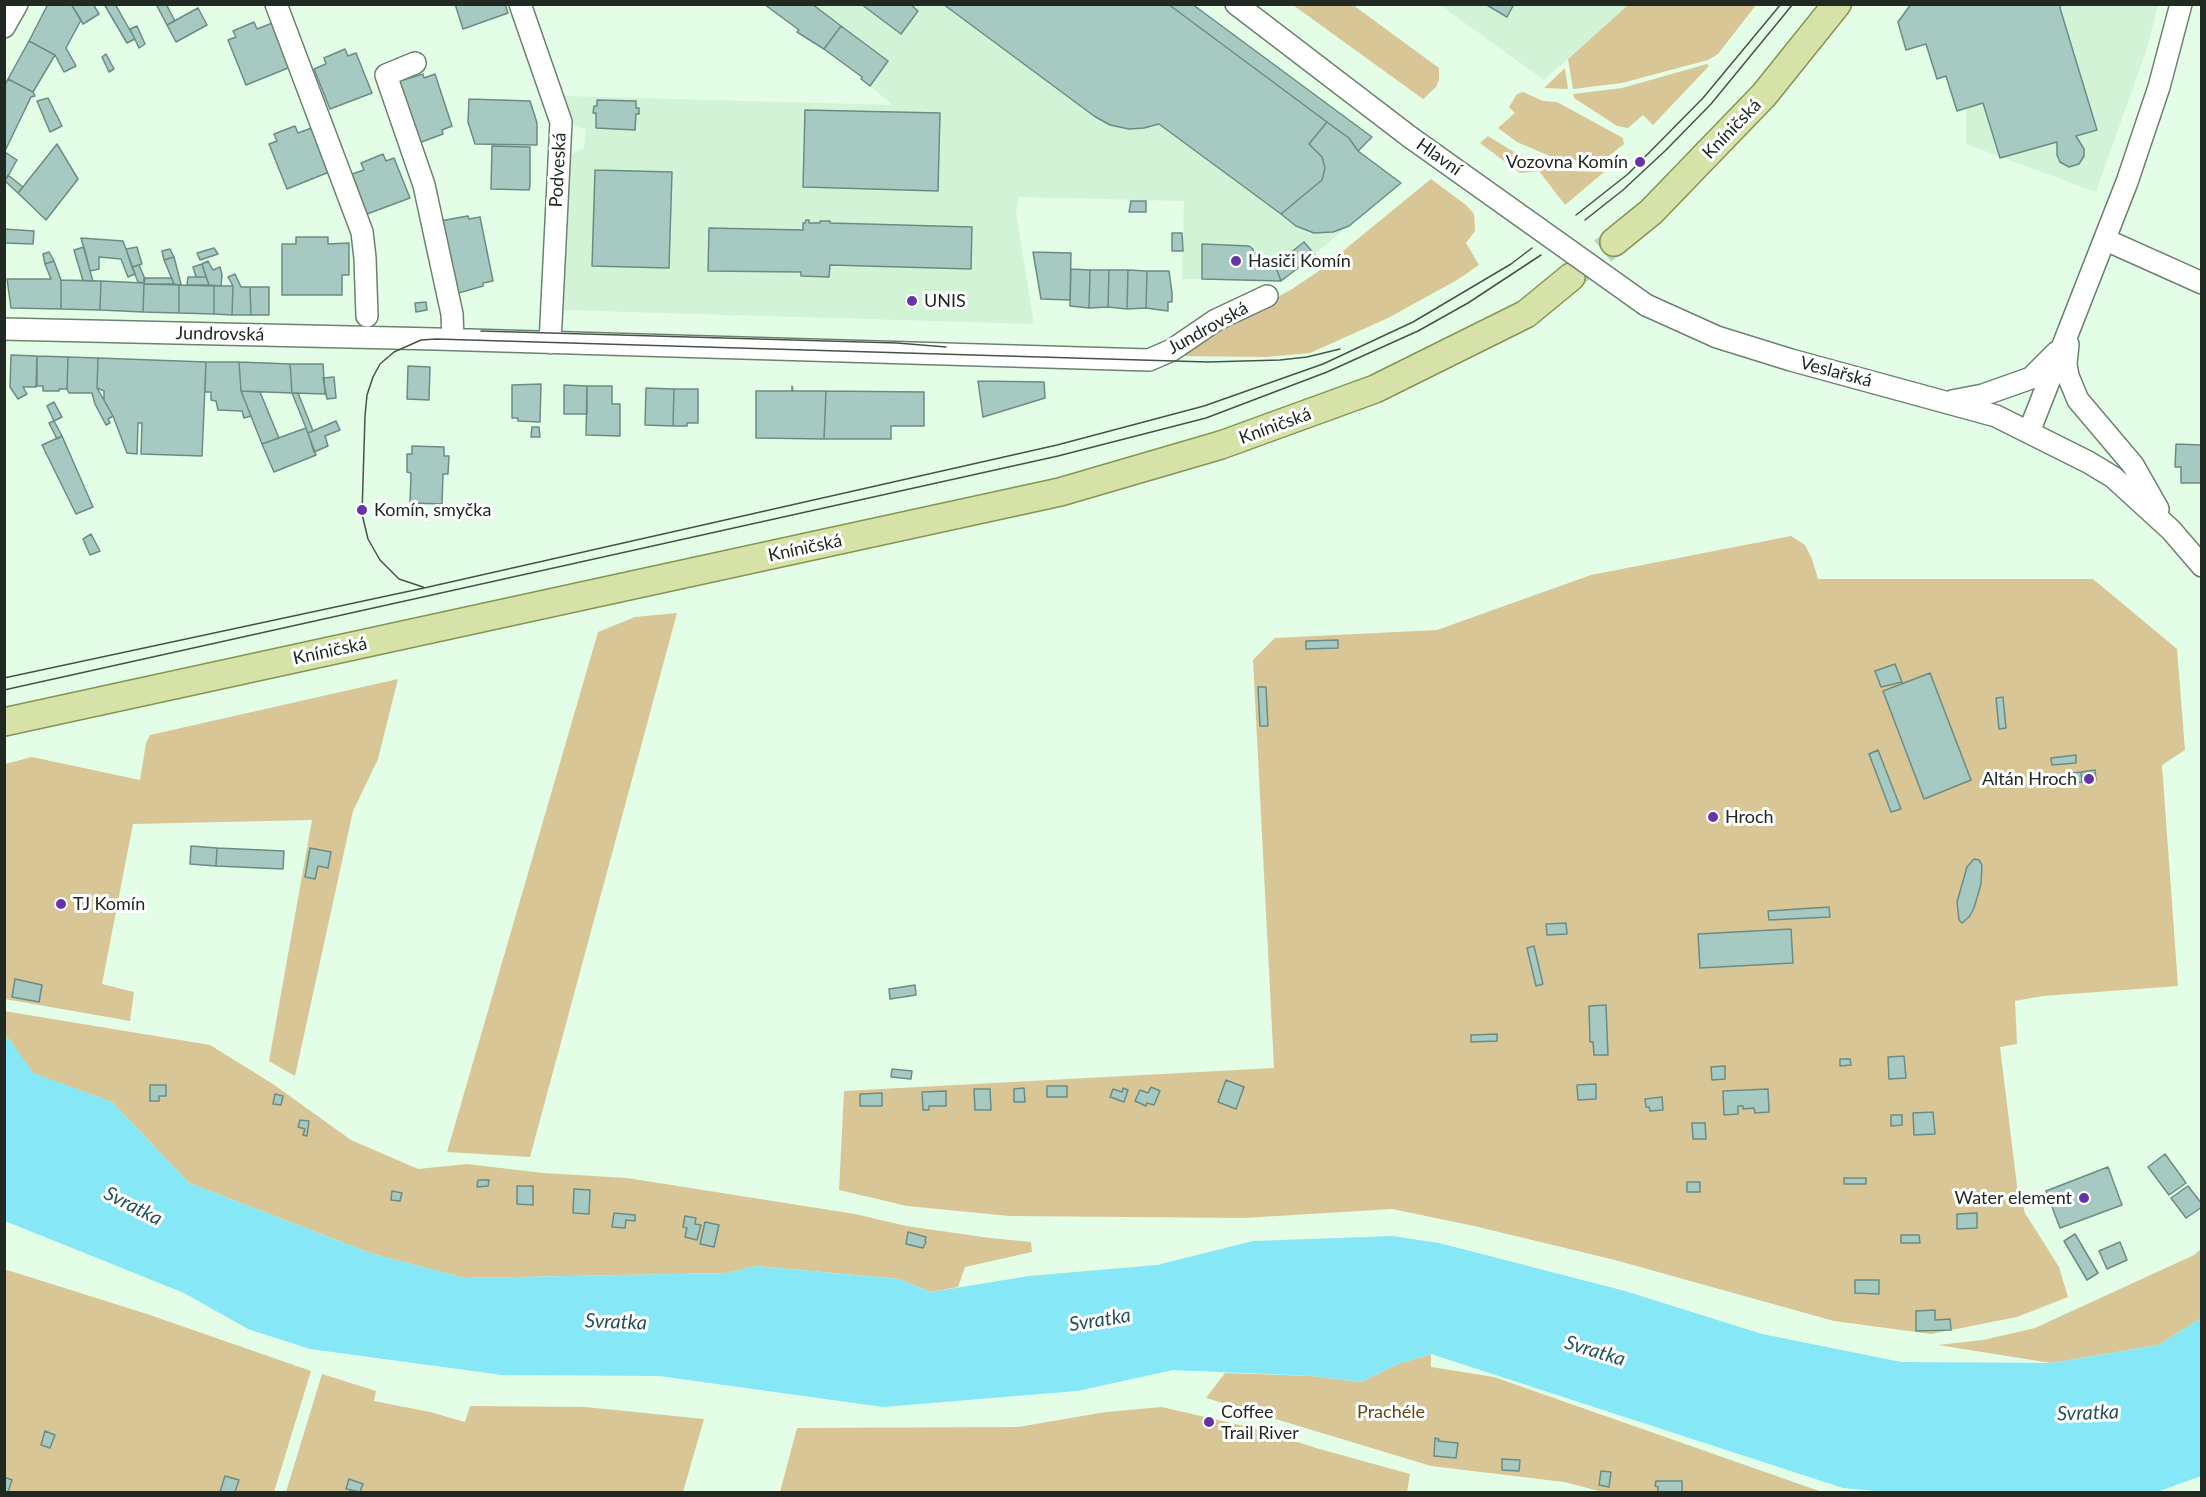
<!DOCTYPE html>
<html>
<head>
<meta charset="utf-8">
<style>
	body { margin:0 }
	#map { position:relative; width:2206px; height:1497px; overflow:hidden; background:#e3fde7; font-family:Lato,sans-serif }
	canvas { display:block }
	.frame { position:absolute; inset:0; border:6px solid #202a22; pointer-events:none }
</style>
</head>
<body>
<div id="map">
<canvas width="2206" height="1497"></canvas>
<div class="frame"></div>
</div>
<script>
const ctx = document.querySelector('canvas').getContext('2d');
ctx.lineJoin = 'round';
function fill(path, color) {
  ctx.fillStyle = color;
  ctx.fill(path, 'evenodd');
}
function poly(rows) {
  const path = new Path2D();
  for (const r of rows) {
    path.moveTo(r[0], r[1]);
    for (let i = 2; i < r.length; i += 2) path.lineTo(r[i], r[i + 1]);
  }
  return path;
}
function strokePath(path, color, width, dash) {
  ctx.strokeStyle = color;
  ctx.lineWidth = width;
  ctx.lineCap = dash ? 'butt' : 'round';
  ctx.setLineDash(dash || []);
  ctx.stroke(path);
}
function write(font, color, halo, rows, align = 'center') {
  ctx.font = font + ' Lato,sans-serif';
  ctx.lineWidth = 6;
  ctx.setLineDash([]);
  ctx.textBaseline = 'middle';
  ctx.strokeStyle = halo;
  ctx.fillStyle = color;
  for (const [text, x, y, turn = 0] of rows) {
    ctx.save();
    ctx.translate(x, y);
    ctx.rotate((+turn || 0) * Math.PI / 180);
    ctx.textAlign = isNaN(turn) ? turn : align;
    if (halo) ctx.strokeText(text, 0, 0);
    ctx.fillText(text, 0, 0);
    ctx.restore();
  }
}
const built = poly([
	[764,5,1192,5,1372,137,1359,151,1401,183,1281,281,1182,279,1184,201,1019,197,1016,214,1034,324,562,310,567,165,572,154,584,148,586,129,577,127,572,124,564,96,893,105,861,79,862,77,811,40,809,41,797,32,798,30],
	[1440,5,1628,5,1544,80],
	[1967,5,2158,5,2148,45,2096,192,1966,144]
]);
const green = poly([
	[1293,5,1353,5,1439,68,1439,80,1436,87,1423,99],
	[1628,5,1628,4,1756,5,1718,54,1708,60,1622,83,1573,89,1568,59],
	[1707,64,1709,66,1653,125,1643,115,1628,128,1617,126,1574,98,1573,94,1622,88],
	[1565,68,1568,89,1544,88],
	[1523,92,1543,101,1557,102,1623,138,1624,144,1606,158,1589,162,1552,157,1517,142,1498,128,1515,113,1509,107,1517,94],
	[1488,136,1514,152,1551,168,1569,171,1604,172,1565,205,1539,171,1520,173,1480,143],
	[1431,179,1466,205,1474,214,1475,231,1466,243,1479,265,1457,280,1388,318,1310,353,1267,357,1179,356,1202,340,1292,289,1316,273],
	[1791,536,1805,545,1812,559,1818,579,2093,579,2177,649,2185,750,2162,765,2178,986,2043,996,2015,1001,2017,1044,2000,1047,2017,1186,2025,1213,2059,1267,2068,1297,2017,1317,1931,1334,1834,1321,1615,1260,1474,1226,1392,1209,1244,1218,1010,1216,907,1206,839,1190,844,1091,1274,1068,1253,660,1275,638,1437,630,1591,575],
	[677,613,530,1157,447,1152,598,632,635,617],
	[398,679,378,759,353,811,295,1076,269,1061,312,820,133,824,102,984,134,992,130,1021,5,999,5,764,32,757,140,780,146,743,150,735],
	[4,1011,210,1045,273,1084,351,1140,418,1169,467,1164,543,1173,627,1178,855,1214,906,1226,990,1238,1031,1242,1032,1252,965,1267,958,1287,931,1292,899,1279,756,1266,727,1273,465,1278,373,1254,189,1183,112,1102,32,1073,10,1040,5,1037],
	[2201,1249,2201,1318,2159,1345,2051,1363,1938,1345,1983,1340,2035,1328,2194,1255],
	[4,1269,147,1314,311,1371,274,1492,5,1492],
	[1431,1354,1431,1367,1494,1377,1822,1492,1603,1492,1564,1482,1431,1466,1206,1398,1225,1373,1312,1376,1361,1382,1398,1364],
	[322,1374,376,1391,374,1401,430,1412,465,1422,470,1406,585,1407,704,1419,683,1492,286,1492],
	[1162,1407,1261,1430,1316,1448,1410,1474,1407,1492,780,1492,797,1428,1018,1427,1106,1412]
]);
const water = poly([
	[4,1037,10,1040,33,1073,112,1102,189,1183,373,1254,465,1278,727,1273,756,1266,899,1279,931,1292,1029,1276,1157,1265,1253,1241,1392,1236,1439,1243,1625,1291,1762,1334,1901,1362,2051,1363,2159,1345,2201,1318,2201,1476,2157,1492,1886,1492,1843,1488,1431,1354,1398,1364,1361,1382,1312,1376,1173,1370,1077,1391,883,1407,659,1376,502,1375,310,1349,248,1329,184,1293,5,1221]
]);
const building = poly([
	[48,4,71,4,81,20,66,48,76,66,64,72,55,55,29,41,48,4],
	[71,4,93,4,99,14,83,24,71,4],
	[104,4,115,4,135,39,127,43,104,4],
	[156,4,166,4,175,21,167,25,156,4],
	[455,4,505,4,508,13,463,29,455,4],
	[764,4,812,4,841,26,824,49,797,32,799,30,764,4],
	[861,4,910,4,918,11,901,34,861,4],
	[943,4,1168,4,1327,122,1309,144,1322,157,1325,168,1322,180,1281,214,1159,124,1144,128,1129,129,1110,125,1094,116,943,4],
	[1168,4,1192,4,1372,137,1358,151,1349,138,1339,131,1168,4],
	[1485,4,1514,4,1507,17,1485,4],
	[1911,4,2061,4,2060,8,2097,130,2076,136,2084,149,2084,156,2079,164,2069,167,2060,162,2057,155,2057,142,2000,158,1983,103,1957,111,1946,76,1937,79,1926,44,1906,50,1898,22,1911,4],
	[198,8,207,25,176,42,167,25,198,8],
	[254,22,257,29,275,22,293,66,246,85,228,40,236,37,233,31,254,22],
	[137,26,145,44,139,48,130,29,137,26],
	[841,26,888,61,870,86,861,79,862,77,824,49,841,26],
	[29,41,55,55,33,92,8,79,29,41],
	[345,49,348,56,356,53,372,93,330,109,314,69,326,64,324,58,345,49],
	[106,54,114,69,109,72,102,57,106,54],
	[423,74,424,78,435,74,452,126,442,130,443,134,416,144,396,82,423,74],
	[8,79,33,92,35,96,31,97,4,153,4,87,8,79],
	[48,98,62,126,50,132,37,101,48,98],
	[469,99,530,101,537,123,537,145,475,144,468,122,469,99],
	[597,100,636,101,636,108,639,108,639,114,636,114,635,130,596,128,596,113,593,113,594,106,597,106,597,100],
	[805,110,940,113,938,191,803,187,805,110],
	[1327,122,1349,138,1358,151,1401,183,1349,226,1333,232,1314,233,1296,226,1281,214,1322,180,1325,168,1322,157,1309,144,1327,122],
	[295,126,298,133,317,126,334,170,287,189,269,144,277,141,274,134,295,126],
	[57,144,78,179,46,220,18,193,57,144],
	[492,146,530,147,530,186,529,190,491,189,492,146],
	[5,152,17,160,5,181,4,153,5,152],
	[383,154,386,161,394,158,410,198,367,214,352,174,364,170,361,163,383,154],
	[595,170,672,172,669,268,592,266,595,170],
	[8,175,23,187,18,193,5,181,8,175],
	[1131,201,1146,201,1146,212,1129,212,1131,201],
	[468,216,469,219,480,217,493,281,483,283,483,286,455,294,440,221,468,216],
	[806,220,809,220,809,223,820,223,820,221,830,221,830,223,972,227,971,269,830,265,829,277,801,276,801,272,708,271,709,228,803,230,803,223,805,223,806,220],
	[4,229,34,231,33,244,4,243,4,229],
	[1172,233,1182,233,1183,251,1172,251,1172,233],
	[296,237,328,237,328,244,349,243,349,275,342,275,342,295,282,295,282,244,296,244,296,237],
	[81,238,123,241,135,274,128,277,121,259,99,257,99,269,90,271,81,238],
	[1304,242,1315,255,1281,281,1275,265,1304,242],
	[1202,244,1249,246,1253,249,1253,253,1259,254,1259,258,1265,258,1275,265,1281,281,1202,279,1202,244],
	[84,247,90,271,93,281,83,281,74,250,84,247],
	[137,247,142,264,132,267,126,249,137,247],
	[214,248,218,254,200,260,197,253,214,248],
	[170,249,174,257,164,260,162,251,170,249],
	[49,252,54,261,45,264,43,254,49,252],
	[1033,252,1071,253,1070,300,1041,299,1033,252],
	[174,257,181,284,179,285,174,284,164,260,174,257],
	[54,261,61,280,61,309,11,308,7,279,51,279,45,264,54,261],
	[208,261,213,270,220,267,222,275,221,286,209,285,202,264,208,261],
	[202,264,206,277,196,277,193,267,202,264],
	[139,265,145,279,144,283,138,282,132,267,139,265],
	[1071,269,1090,270,1089,308,1070,306,1071,269],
	[1090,270,1109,270,1108,307,1089,308,1090,270],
	[1109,270,1128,270,1127,309,1108,307,1109,270],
	[1128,270,1147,271,1146,308,1127,309,1128,270],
	[1147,271,1169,271,1172,293,1172,302,1168,302,1168,311,1146,308,1147,271],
	[235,274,241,287,250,287,251,315,232,315,233,286,228,277,235,274],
	[188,277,206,277,209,285,187,285,188,277],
	[144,278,172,278,174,284,144,284,144,278],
	[61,280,101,281,100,310,61,309,61,280],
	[101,281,144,283,143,312,100,310,101,281],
	[144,284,179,285,179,313,143,312,144,284],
	[179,285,214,286,214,314,179,313,179,285],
	[214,286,233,286,232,315,214,314,214,286],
	[250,287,269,287,269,315,251,315,250,287],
	[426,302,427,310,416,312,415,303,426,302],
	[11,355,37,356,36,387,23,387,27,394,18,399,10,387,11,355],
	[37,356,68,357,67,389,59,389,59,391,43,391,43,386,37,386,37,356],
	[68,357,98,358,97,388,113,416,108,419,110,423,106,425,95,404,92,393,69,393,67,389,68,357],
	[98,358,206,362,202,456,141,454,142,423,138,423,137,454,127,453,113,416,104,400,104,391,97,388,98,358],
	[206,362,239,362,241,391,251,416,244,418,242,411,218,410,216,401,211,400,211,392,205,392,206,362],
	[239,362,290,364,292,393,241,391,239,362],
	[290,364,323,364,325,394,292,393,290,364],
	[408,366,430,367,429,400,407,399,408,366],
	[334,377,336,398,327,399,323,378,334,377],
	[978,381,1044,382,1045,398,983,417,978,381],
	[541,384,540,422,518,421,518,418,512,418,512,385,541,384],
	[564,385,587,386,587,414,564,414,564,385],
	[587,386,612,386,612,404,620,404,620,436,586,435,587,386],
	[792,386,793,391,826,391,824,439,756,438,756,391,792,391,792,386],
	[646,388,674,389,673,426,645,425,646,388],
	[674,389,698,389,698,423,687,423,687,426,673,426,674,389],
	[241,391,260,392,279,438,262,444,241,391],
	[826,391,924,392,924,426,891,426,891,439,824,439,826,391],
	[292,393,298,393,313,431,308,433,292,393],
	[54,402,62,417,54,421,47,406,54,402],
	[54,421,62,436,57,439,49,423,54,421],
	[336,421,340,430,325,436,328,446,314,452,308,433,336,421],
	[532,427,539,427,540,437,531,437,532,427],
	[306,428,316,455,274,472,262,444,306,428],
	[62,436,93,507,76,514,42,445,62,436],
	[2176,444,2202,445,2202,483,2181,483,2181,467,2175,467,2176,444],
	[412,446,444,447,444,456,449,456,448,474,443,474,442,504,410,503,411,473,407,472,407,454,412,454,412,446],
	[91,534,100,551,90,555,83,539,91,534],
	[1338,640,1338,648,1306,649,1306,641,1338,640],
	[1895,664,1902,682,1881,687,1875,671,1895,664],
	[1930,673,1971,780,1924,799,1883,691,1930,673],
	[1258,687,1266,687,1268,726,1260,726,1258,687],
	[2003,697,2006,728,1999,729,1996,698,2003,697],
	[1878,750,1901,809,1891,812,1869,754,1878,750],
	[2076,755,2076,763,2052,765,2051,758,2076,755],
	[2095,770,2096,780,2082,782,2081,772,2095,770],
	[2081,772,2082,782,2059,784,2058,775,2081,772],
	[191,846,217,848,216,866,190,864,191,846],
	[217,848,284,851,283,869,216,866,217,848],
	[310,848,331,852,328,868,318,866,315,879,305,877,310,848],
	[1974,859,1979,860,1982,865,1981,884,1974,908,1969,917,1962,923,1959,920,1957,902,1967,867,1974,859],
	[1829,907,1830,917,1769,920,1768,911,1829,907],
	[1566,923,1567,934,1547,935,1546,924,1566,923],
	[1791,929,1793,963,1700,968,1698,934,1791,929],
	[1534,946,1543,984,1536,986,1527,948,1534,946],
	[15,979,42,985,39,1002,12,997,15,979],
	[915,985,916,995,890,999,889,989,915,985],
	[1606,1005,1608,1055,1594,1055,1593,1042,1590,1042,1589,1006,1606,1005],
	[1497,1034,1497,1041,1471,1042,1471,1035,1497,1034],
	[1904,1056,1906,1078,1889,1079,1888,1057,1904,1056],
	[1840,1059,1850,1059,1851,1065,1840,1066,1840,1059],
	[1725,1066,1725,1079,1712,1080,1711,1067,1725,1066],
	[892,1069,912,1071,911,1079,891,1077,892,1069],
	[1226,1080,1244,1087,1236,1109,1218,1102,1226,1080],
	[1596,1084,1596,1099,1578,1100,1577,1085,1596,1084],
	[150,1085,166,1085,166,1096,159,1096,159,1101,150,1101,150,1085],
	[1047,1086,1067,1086,1067,1097,1047,1097,1047,1086],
	[1151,1087,1160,1091,1154,1105,1147,1103,1146,1106,1135,1101,1140,1090,1148,1093,1151,1087],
	[1024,1088,1025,1102,1014,1102,1014,1089,1024,1088],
	[1123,1088,1128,1090,1124,1102,1110,1097,1113,1089,1122,1092,1123,1088],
	[974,1089,990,1089,991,1110,975,1110,974,1089],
	[1768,1089,1769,1112,1755,1113,1754,1108,1743,1109,1743,1106,1738,1106,1738,1114,1724,1115,1723,1091,1768,1089],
	[946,1091,946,1106,929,1106,929,1110,923,1110,922,1092,946,1091],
	[882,1093,882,1106,860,1106,860,1094,882,1093],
	[275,1094,283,1096,281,1105,273,1104,275,1094],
	[1662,1097,1663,1110,1650,1111,1649,1107,1646,1107,1645,1099,1662,1097],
	[1933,1112,1935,1134,1914,1135,1913,1113,1933,1112],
	[1891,1115,1902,1115,1902,1125,1891,1126,1891,1115],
	[300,1120,309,1121,307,1136,303,1135,305,1129,298,1127,300,1120],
	[1692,1123,1705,1123,1706,1139,1693,1139,1692,1123],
	[2165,1154,2186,1183,2169,1195,2148,1167,2165,1154],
	[2108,1167,2122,1205,2060,1228,2046,1191,2108,1167],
	[1844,1178,1866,1178,1866,1184,1844,1184,1844,1178],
	[478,1180,489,1180,488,1186,477,1187,478,1180],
	[1687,1182,1700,1182,1700,1192,1687,1192,1687,1182],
	[517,1186,533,1186,533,1205,517,1204,517,1186],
	[2188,1186,2202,1204,2202,1207,2186,1218,2171,1198,2188,1186],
	[574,1189,590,1190,589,1214,573,1213,574,1189],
	[392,1191,402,1193,400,1201,391,1200,392,1191],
	[614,1213,635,1215,635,1221,626,1220,625,1228,612,1227,614,1213],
	[1977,1213,1977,1228,1957,1229,1957,1214,1977,1213],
	[685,1216,696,1218,695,1224,701,1225,697,1240,685,1237,687,1228,683,1227,685,1216],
	[705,1222,719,1225,714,1247,700,1244,705,1222],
	[908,1232,926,1237,925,1241,926,1242,923,1248,906,1244,908,1232],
	[2075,1234,2098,1273,2087,1280,2064,1241,2075,1234],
	[1901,1235,1919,1235,1920,1243,1901,1243,1901,1235],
	[2120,1242,2127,1260,2107,1269,2099,1251,2120,1242],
	[1855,1280,1879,1280,1879,1294,1855,1293,1855,1280],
	[1935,1310,1935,1320,1950,1319,1951,1330,1916,1331,1916,1311,1935,1310],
	[45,1431,55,1435,50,1448,41,1445,45,1431],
	[1435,1438,1439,1439,1438,1441,1458,1443,1456,1458,1434,1456,1435,1438],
	[1502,1459,1520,1460,1519,1471,1502,1470,1502,1459],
	[1601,1471,1611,1472,1609,1487,1599,1485,1601,1471],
	[225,1476,239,1480,235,1492,220,1492,225,1476],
	[4,1477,12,1480,8,1492,4,1492,4,1477],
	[349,1479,363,1484,360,1492,346,1489,349,1479],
	[1656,1481,1682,1481,1682,1492,1658,1492,1658,1487,1655,1486,1656,1481]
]);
const majorTunnel = poly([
	[1571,277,1614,242]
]);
const minor = poly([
	[276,4,362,232,365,258,367,316],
	[520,4,561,122,550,343],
	[1236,4,1410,137],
	[4,27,17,4],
	[415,63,386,75,424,185,452,314,453,339],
	[2106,240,2202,283],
	[1646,305,1717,337,1791,360,1996,416,2088,462,2113,477,2171,530,2202,566],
	[4,329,436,339,1149,360,1172,350,1216,320,1267,296],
	[2068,344,2066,364,2068,376,2078,400,2133,465,2158,509],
	[1952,401,1983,395,2031,378,2057,352],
	[2029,432,2127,182,2159,87,2181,4]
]);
const major = poly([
	[1614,242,1651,212,1764,95,1837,4],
	[4,722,1060,492,1221,445,1375,389,1526,314,1571,277]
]);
const tram = poly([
	[1576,215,1628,174,1703,98,1781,4],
	[1585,220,1623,190,1666,150,1711,104,1793,4],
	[481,331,897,343,946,347],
	[423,587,399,579,380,560,368,539,362,514,365,416,367,395,373,377,380,364,394,352,421,340,436,339,1208,362,1280,360,1307,357,1340,349],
	[4,678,424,588,1057,445,1204,406,1323,364,1413,322,1511,264,1532,248],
	[4,690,1058,456,1206,418,1327,372,1418,331,1468,303,1541,255]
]);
const minorBridge = poly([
	[1410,137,1646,305]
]);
const markers = [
	[1640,162,6,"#63a"],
	[1236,261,6,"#63a"],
	[912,301,6,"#63a"],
	[362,510,6,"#63a"],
	[2089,779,6,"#63a"],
	[1713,817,6,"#63a"],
	[61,904,6,"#63a"],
	[2084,1198,6,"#63a"],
	[1209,1422,6,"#63a"]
];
const streetNames = [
	["Kníničská",1732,129,-46],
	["Hlavní",1439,157,35],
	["Podveská",558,170,-87],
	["Jundrovská",1208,328,-29],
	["Jundrovská",220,334,1],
	["Veslařská",1836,372,15],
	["Kníničská",1275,426,-20],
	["Kníničská",805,548,-12],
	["Kníničská",330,651,-12]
];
const poiNames = [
	["Vozovna Komín",1628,162,"right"],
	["Hasiči Komín",1248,261],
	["UNIS",924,301],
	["Komín, smyčka",374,510],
	["Altán Hroch",2077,779,"right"],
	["Hroch",1725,817],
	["TJ Komín",73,904],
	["Water element",2072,1198,"right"],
	["Coffee",1221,1412],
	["Trail River",1221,1433]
];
const parkNames = [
	["Prachéle",1391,1412]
];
const waterNames = [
	["Svratka",133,1206,27],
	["Svratka",1100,1320,-9],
	["Svratka",616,1322,2],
	["Svratka",1595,1351,17],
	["Svratka",2088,1413,-2]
];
fill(built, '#d3f3d7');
fill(green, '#d9c696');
fill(water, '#86e7f7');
fill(building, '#a6cac1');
strokePath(building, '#6a8c84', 1.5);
strokePath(majorTunnel, '#bcd3c0', 27, [27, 14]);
strokePath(minor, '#6c826f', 24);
strokePath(major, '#849552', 30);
strokePath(minor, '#fff', 21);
strokePath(major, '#d6e2a7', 27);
strokePath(tram, '#465348', 1.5);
strokePath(minorBridge, '#6c826f', 24, []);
strokePath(minorBridge, '#fff', 21);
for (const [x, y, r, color] of markers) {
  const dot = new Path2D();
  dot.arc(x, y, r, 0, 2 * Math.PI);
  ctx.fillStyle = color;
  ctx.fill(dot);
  strokePath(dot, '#fff', 2);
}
write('18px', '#202a22', '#fff', streetNames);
write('18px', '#202a22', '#fff', poiNames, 'left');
write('18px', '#5d4a14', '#fff', parkNames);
write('italic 20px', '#27535a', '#fff', waterNames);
</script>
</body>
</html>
